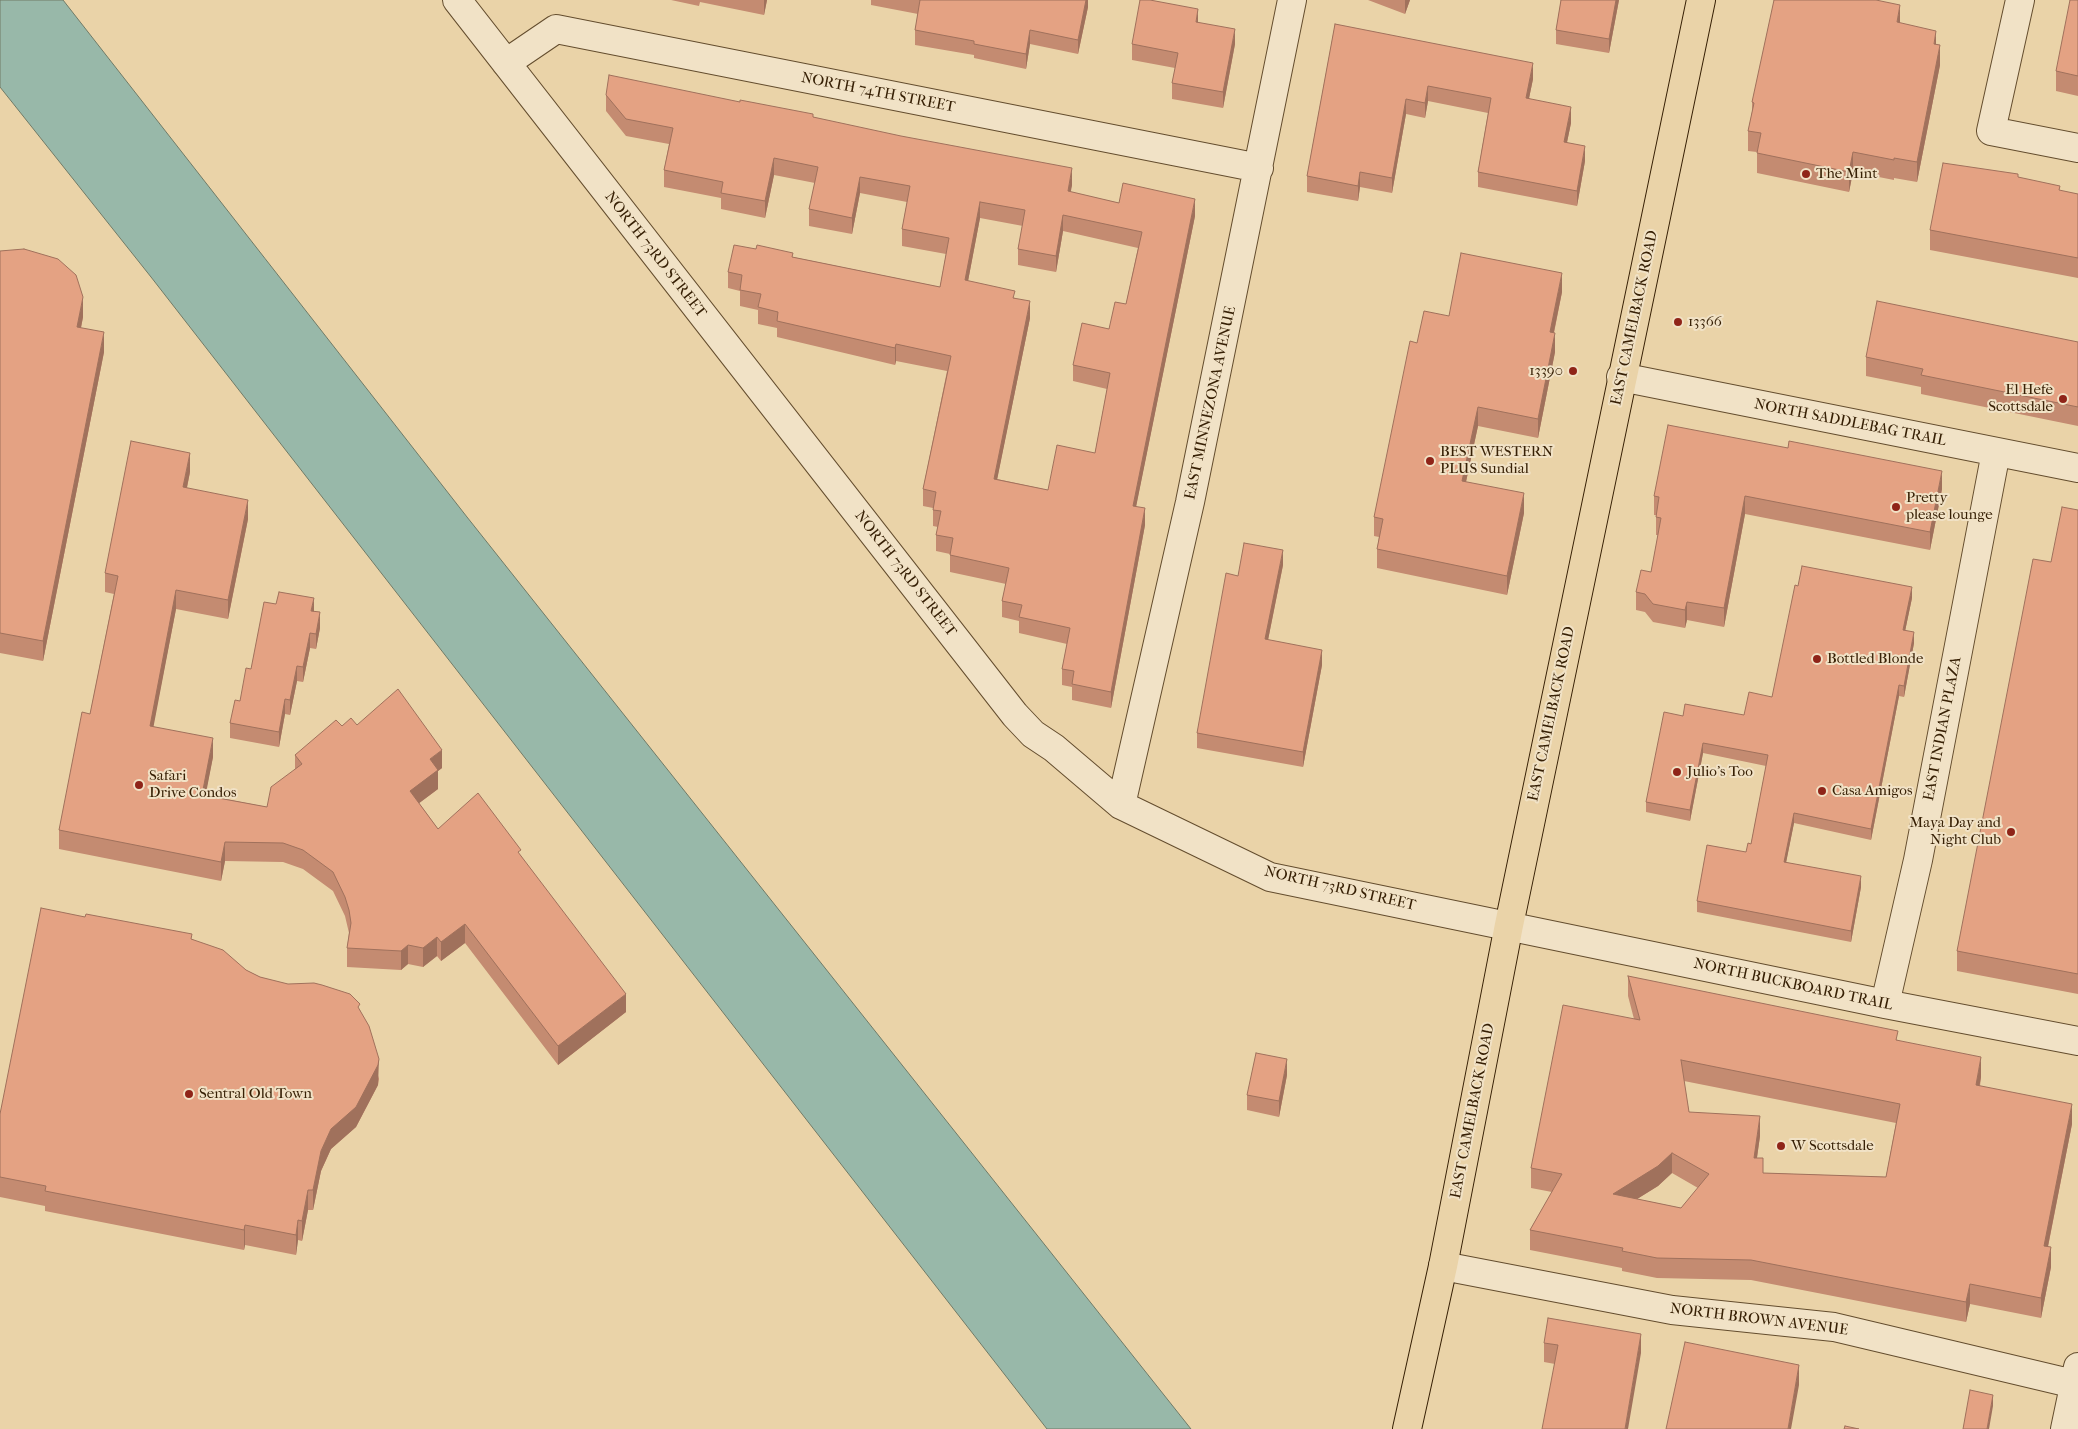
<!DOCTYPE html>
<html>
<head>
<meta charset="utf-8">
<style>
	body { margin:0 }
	canvas { display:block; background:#ead3a8 }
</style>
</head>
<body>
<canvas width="2078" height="1429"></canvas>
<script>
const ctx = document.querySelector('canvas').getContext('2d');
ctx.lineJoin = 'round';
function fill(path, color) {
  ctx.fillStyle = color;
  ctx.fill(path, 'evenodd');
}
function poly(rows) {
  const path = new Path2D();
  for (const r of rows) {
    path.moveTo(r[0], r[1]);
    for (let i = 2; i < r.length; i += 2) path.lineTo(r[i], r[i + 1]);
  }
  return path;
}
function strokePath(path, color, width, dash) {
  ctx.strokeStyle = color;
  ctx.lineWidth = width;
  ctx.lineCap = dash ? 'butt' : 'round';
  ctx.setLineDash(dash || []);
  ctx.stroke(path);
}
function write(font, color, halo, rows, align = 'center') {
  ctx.font = font + ' "IM FELL French Canon",serif';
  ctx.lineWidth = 4;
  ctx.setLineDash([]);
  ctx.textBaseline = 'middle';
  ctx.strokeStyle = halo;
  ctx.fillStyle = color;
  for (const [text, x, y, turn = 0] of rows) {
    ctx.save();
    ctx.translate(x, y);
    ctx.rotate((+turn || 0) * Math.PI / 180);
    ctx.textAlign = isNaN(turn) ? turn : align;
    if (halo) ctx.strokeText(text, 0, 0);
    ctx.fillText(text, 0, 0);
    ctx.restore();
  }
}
const water = poly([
	[0,0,63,0,467,517,1191,1429,1047,1429,151,277,0,87,0,0]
]);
const minor = poly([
	[457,0,1015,715,1033,734,1054,748,1121,805,1270,877,1885,1004,2078,1041],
	[2020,0,1991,131,2078,148],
	[506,63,556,29,1259,168],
	[1621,377,2078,468],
	[1121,805,1190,502,1292,0],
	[1885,1004,1918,860,1996,452],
	[1443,1266,1672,1310,1834,1327,2074,1384],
	[2065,1429,2078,1367]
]);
const primary = poly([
	[1407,1429,1443,1266,1509,925,1701,0]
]);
const wall = poly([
	[671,0,767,0,764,15,700,2,699,6],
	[871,0,1088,0,1088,7,1078,54,1030,44,1026,69,974,58,974,55,915,45,915,30,918,14,871,5],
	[1368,0,1410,0,1405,14],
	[1561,0,1619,0,1609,53,1556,44,1556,30],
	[2078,0,2078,96,2056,91,2056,71],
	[1198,22,1235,44,1223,108,1172,99,1172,83,1175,68,1132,60,1132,44],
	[1900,23,1936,45,1940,65,1917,182,1894,178,1894,180,1853,172,1849,192,1757,173,1757,152,1748,151,1748,131,1752,112,1752,102],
	[1335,24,1533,79,1529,98,1571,123,1567,142,1585,161,1577,206,1478,187,1478,172,1488,113,1428,101,1425,118,1406,114,1392,193,1360,187,1358,201,1307,192,1307,176],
	[606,95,813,117,1072,185,1070,192,1119,203,1195,216,1136,506,1145,525,1111,708,1072,700,1072,687,1062,685,1062,669,1067,644,1019,633,1019,621,1002,617,1002,601,1006,584,950,572,950,554,936,551,936,535,938,527,933,526,933,508,923,506,923,489,947,371,896,361,895,365,777,337,777,328,758,324,758,310,740,306,740,291,728,288,728,272,793,257,940,287,946,254,902,246,902,229,907,202,860,193,852,234,809,226,809,209,815,183,774,175,765,218,721,209,721,198,664,187,664,170,669,144,626,136,606,111],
	[980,218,1023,226,1018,249,1018,265,1056,272,1063,231,1138,248,1126,304,1109,329,1073,365,1073,381,1107,389,1095,453,1048,490,997,479,1030,318,1015,298,968,281],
	[2018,177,2060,191,2078,194,2078,278,1930,250,1930,230],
	[0,251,83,317,81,328,104,352,43,661,0,653],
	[1562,292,1554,333,1555,352,1538,438,1478,426,1466,482,1524,513,1507,595,1377,568,1377,549,1379,537,1374,536,1374,517,1449,316],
	[2078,342,2078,426,1921,394,1921,387,1866,376,1866,357],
	[190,472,187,488,248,519,228,619,176,609,153,726,213,757,205,795,267,807,295,769,295,755,342,726,357,725,442,768,438,771,438,789,419,803,438,829,521,856,626,1012,558,1065,465,943,441,961,437,956,423,967,408,964,401,970,347,967,347,948,349,933,345,916,333,891,303,869,283,862,225,861,221,881,59,849,59,830,90,714,114,594,105,592,105,573],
	[1942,489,1930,550,1745,514,1724,627,1687,620,1685,628,1653,622,1645,612,1636,610,1636,592,1651,572,1658,535,1656,535,1656,515,1654,515,1654,496],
	[2078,510,2078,994,1957,971,1957,951,2051,562],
	[1283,565,1268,640,1322,665,1303,767,1197,748,1197,733,1238,576],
	[1912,598,1905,631,1914,643,1904,697,1899,696,1871,840,1794,823,1786,862,1861,887,1851,942,1697,912,1697,901,1746,852,1751,844,1766,766,1703,753,1690,821,1646,812,1646,802,1683,716,1744,715,1772,697],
	[314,611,320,628,316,649,310,648,303,682,297,681,290,715,285,714,279,747,230,738,230,723,240,701],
	[192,939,246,970,260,977,360,1010,379,1079,378,1085,356,1127,331,1149,321,1171,313,1210,308,1210,302,1241,298,1240,296,1255,245,1245,244,1250,45,1211,45,1206,0,1197,0,1114],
	[1628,976,1898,1040,1981,1077,1980,1086,2072,1124,2048,1247,2051,1267,2041,1318,1970,1304,1966,1322,1751,1280,1657,1278,1622,1271,1622,1268,1530,1250,1530,1230,1552,1192,1531,1188,1531,1168,1634,1019,1628,996],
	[1684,1081,1896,1123,1886,1177,1763,1173,1757,1158,1760,1136,1689,1112],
	[1672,1173,1698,1188,1681,1208,1637,1199,1658,1186],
	[1287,1075,1279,1117,1247,1110,1247,1095],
	[1544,1343,1641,1353,1555,1364,1544,1362]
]);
const shadedWall = poly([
	[764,0,767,0,764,15],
	[1086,0,1088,0,1088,7,1078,54,1078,40],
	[1405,0,1410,0,1405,14],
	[1616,0,1619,0,1609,53,1609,39],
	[1900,5,1900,25,1897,22],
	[1198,9,1198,24,1196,22],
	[1235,29,1235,44,1223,108,1223,92],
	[1030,30,1030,44,1026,69,1026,54],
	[1936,31,1936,51,1934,44],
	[1940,45,1940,65,1917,182,1917,162],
	[1533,63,1533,79,1526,113,1526,98],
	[1428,86,1428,101,1425,118,1425,103],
	[1406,99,1406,114,1392,193,1392,178],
	[1571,107,1571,123,1564,157,1564,142],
	[1585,146,1585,161,1577,206,1577,191],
	[1853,152,1853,172,1849,192,1849,172],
	[774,158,774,175,765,218,765,201],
	[1072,168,1072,185,1068,208,1068,191],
	[1360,172,1360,187,1358,201,1358,186],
	[860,177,860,193,852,234,852,218],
	[1195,199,1195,216,1133,522,1133,506],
	[980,202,980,218,965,297,965,280],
	[1063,215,1063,231,1056,272,1056,256],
	[1562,273,1562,292,1550,351,1550,332],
	[83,297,83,317,77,347,77,327],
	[1030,301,1030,318,994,495,994,479],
	[104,332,104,352,43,661,43,641],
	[1555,333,1555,352,1538,438,1538,419],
	[896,344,896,361,895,365,895,348],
	[1478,407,1478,426,1462,500,1462,481],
	[190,453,190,472,183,506,183,487],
	[1942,471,1942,489,1930,550,1930,532],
	[1524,493,1524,513,1507,595,1507,576],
	[1745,496,1745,514,1724,627,1724,608],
	[248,500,248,519,228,619,228,600],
	[1145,508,1145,525,1111,708,1111,692],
	[1283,550,1283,565,1265,655,1265,639],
	[1912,587,1912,598,1903,641,1903,630],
	[176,590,176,609,150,745,150,726],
	[314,598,314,613,311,611],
	[1687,602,1687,620,1685,628,1685,610],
	[320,612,320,628,316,649,316,634],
	[1914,632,1914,643,1904,697,1904,686],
	[310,633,310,648,303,682,303,667],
	[1322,650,1322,665,1303,767,1303,752],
	[297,666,297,681,290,715,290,700],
	[1899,685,1899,696,1871,840,1871,829],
	[285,699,285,714,279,747,279,732],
	[213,738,213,757,202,814,202,795],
	[1703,743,1703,753,1690,821,1690,810],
	[442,750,442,768,438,771,438,789,410,810,410,791,430,759],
	[1794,813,1794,823,1784,873,1784,862],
	[225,842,225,861,221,881,221,862],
	[1861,876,1861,887,1851,942,1851,931],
	[465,924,465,943,441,961,441,942],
	[437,937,437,956,423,967,423,948],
	[408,945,408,964,401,970,401,951],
	[626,994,626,1012,558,1065,558,1046],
	[1981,1057,1981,1077,1976,1105,1976,1085],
	[379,1059,378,1085,356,1127,331,1149,321,1171,313,1210,313,1190,321,1151,331,1129],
	[1287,1059,1287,1075,1279,1117,1279,1101],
	[2072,1104,2072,1124,2044,1266,2044,1246],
	[1760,1116,1760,1136,1754,1178,1754,1158],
	[1672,1153,1672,1173,1658,1186,1613,1214,1613,1194],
	[308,1190,308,1210,302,1241,302,1221],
	[298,1220,298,1240,296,1255,296,1235],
	[245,1225,245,1245,244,1250,244,1230],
	[2051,1247,2051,1267,2041,1318,2041,1298],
	[1970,1284,1970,1304,1966,1322,1966,1302],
	[1641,1334,1641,1353,1628,1429,1625,1429],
	[1799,1365,1799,1385,1791,1429,1788,1429],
	[1993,1395,1993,1406,1989,1429,1987,1429]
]);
const building = poly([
	[920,0,1086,0,1078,40,1030,30,1026,54,974,44,974,41,915,30,920,0],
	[1140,0,1150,0,1198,9,1196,22,1235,29,1223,92,1172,83,1178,53,1132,44,1140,0],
	[1561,0,1616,0,1609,39,1556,30,1561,0],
	[1774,0,1876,0,1900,5,1897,22,1936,31,1934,44,1940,45,1917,162,1894,158,1894,160,1853,152,1849,172,1757,153,1761,133,1748,131,1754,103,1752,102,1774,0],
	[2070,0,2078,0,2078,76,2056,71,2070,0],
	[1335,24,1533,63,1526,98,1571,107,1564,142,1585,146,1577,191,1478,172,1491,98,1428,86,1425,103,1406,99,1392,178,1360,172,1358,186,1307,176,1335,24],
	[609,75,740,102,740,100,813,114,813,117,901,136,1072,168,1068,191,1119,203,1123,183,1195,199,1133,506,1145,508,1111,692,1072,684,1074,671,1062,669,1070,628,1019,617,1022,605,1002,601,1009,568,950,555,953,538,936,535,941,511,933,510,936,492,923,489,951,356,896,344,895,348,777,321,778,312,758,307,761,294,740,290,742,275,728,272,734,245,756,249,757,245,793,253,792,257,940,287,949,238,902,229,910,186,860,177,852,218,809,209,818,167,774,158,765,201,721,193,723,182,664,170,673,128,626,119,606,95,609,75],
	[980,202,1025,210,1018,249,1056,256,1063,215,1142,232,1126,304,1115,302,1109,329,1082,323,1073,365,1110,373,1095,453,1057,445,1048,490,994,479,1030,301,1013,298,1015,291,965,280,980,202],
	[1943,163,2018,174,2018,177,2060,186,2059,190,2078,194,2078,258,1930,230,1943,163],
	[24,249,58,259,76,275,83,297,77,327,104,332,43,641,0,633,0,251,24,249],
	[1461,253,1562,273,1550,332,1555,333,1538,419,1478,407,1462,481,1524,493,1507,576,1377,549,1383,519,1374,517,1410,341,1417,343,1424,311,1449,316,1461,253],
	[1877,301,2078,342,2078,407,1921,375,1923,369,1866,357,1877,301],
	[1668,425,1788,448,1789,441,1942,471,1930,532,1745,496,1724,608,1687,602,1685,610,1653,604,1645,594,1636,592,1641,570,1651,572,1661,518,1656,517,1659,497,1654,496,1668,425],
	[131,441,190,453,183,487,248,500,228,600,176,590,150,726,213,738,202,795,267,807,271,787,302,764,295,755,336,720,342,726,351,718,357,725,398,689,442,750,430,759,438,770,410,791,438,829,478,793,521,850,518,852,626,994,558,1046,465,924,441,942,437,937,423,948,408,945,401,951,347,948,351,923,349,910,345,897,333,872,303,850,283,843,225,842,221,862,59,830,82,712,90,714,118,576,105,573,131,441],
	[2062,507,2078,510,2078,974,1957,951,2033,559,2051,562,2062,507],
	[1244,543,1283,550,1265,639,1322,650,1303,752,1197,733,1226,573,1238,576,1244,543],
	[1802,566,1912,587,1903,630,1914,632,1904,686,1899,685,1871,829,1794,813,1784,862,1861,876,1851,931,1697,901,1707,845,1746,852,1748,843,1751,844,1768,755,1703,743,1690,810,1646,802,1664,712,1683,716,1685,704,1744,715,1749,692,1772,697,1795,585,1798,586,1802,566],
	[279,592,314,598,311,611,320,612,316,634,310,633,303,667,297,666,290,700,285,699,279,732,230,723,235,700,240,701,246,668,251,669,264,602,276,604,279,592],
	[41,908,85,917,86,914,192,934,191,939,223,950,246,970,260,977,288,984,314,983,322,985,350,994,360,1004,358,1007,369,1026,379,1059,378,1065,356,1107,331,1129,321,1151,313,1190,308,1190,302,1221,298,1220,296,1235,245,1225,244,1230,45,1191,46,1186,0,1177,0,1114,41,908],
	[1628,976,1898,1031,1896,1040,1981,1057,1976,1085,2072,1104,2044,1246,2051,1247,2041,1298,1970,1284,1966,1302,1751,1260,1657,1258,1622,1251,1623,1248,1530,1230,1562,1174,1531,1168,1563,1005,1640,1020,1628,976],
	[1681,1060,1900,1104,1886,1177,1763,1173,1763,1158,1754,1158,1760,1116,1689,1112,1681,1060],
	[1672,1153,1709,1174,1681,1208,1613,1194,1658,1166,1672,1153],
	[1256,1053,1287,1059,1279,1101,1247,1095,1256,1053],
	[1548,1318,1641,1334,1625,1429,1542,1429,1558,1345,1544,1343,1548,1318],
	[1685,1342,1799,1365,1788,1429,1666,1429,1685,1342],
	[1970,1390,1993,1395,1987,1429,1963,1429,1970,1390],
	[1845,1426,1859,1429,1844,1429,1845,1426]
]);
const markers = [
	[1806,174,5,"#8f2418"],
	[1678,322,5,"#8f2418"],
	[1573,371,5,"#8f2418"],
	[2063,399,5,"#8f2418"],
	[1430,461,5,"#8f2418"],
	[1896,507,5,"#8f2418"],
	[1817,659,5,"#8f2418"],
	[1677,772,5,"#8f2418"],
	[139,785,5,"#8f2418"],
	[1822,791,5,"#8f2418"],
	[2011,832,5,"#8f2418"],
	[189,1094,5,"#8f2418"],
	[1781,1146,5,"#8f2418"]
];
const streetNames = [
	["NORTH 74TH STREET",878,93,11],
	["NORTH 73RD STREET",655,255,52],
	["EAST CAMELBACK ROAD",1635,318,-78],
	["EAST MINNEZONA AVENUE",1211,403,-78],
	["NORTH SADDLEBAG TRAIL",1850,423,11],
	["NORTH 73RD STREET",905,574,52],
	["EAST CAMELBACK ROAD",1552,714,-78],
	["EAST INDIAN PLAZA",1943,729,-79],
	["NORTH 73RD STREET",1340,889,13],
	["NORTH BUCKBOARD TRAIL",1793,985,12],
	["EAST CAMELBACK ROAD",1473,1111,-79],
	["NORTH BROWN AVENUE",1759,1320,7]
];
const poiNames = [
	["The Mint",1816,174],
	["13366",1688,322],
	["13390",1563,371,"right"],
	["El Hefe",2053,390,"right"],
	["Scottsdale",2053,407,"right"],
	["BEST WESTERN",1440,452],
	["PLUS Sundial",1440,469],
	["Pretty",1906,498],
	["please lounge",1906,515],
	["Bottled Blonde",1827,659],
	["Julio's Too",1687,772],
	["Safari",149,776],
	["Drive Condos",149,793],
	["Casa Amigos",1832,791],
	["Maya Day and",2001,823,"right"],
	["Night Club",2001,840,"right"],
	["Sentral Old Town",199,1094],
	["W Scottsdale",1791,1146]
];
fill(water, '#98b8a9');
strokePath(water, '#717b67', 1);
strokePath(minor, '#644d2e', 30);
strokePath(primary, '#372005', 30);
strokePath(minor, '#f1e2c6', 28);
strokePath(primary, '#ead3a8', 28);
fill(wall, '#c48b71');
fill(shadedWall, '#a0715c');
fill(building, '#e4a283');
strokePath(building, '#a0715c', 1);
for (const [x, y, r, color] of markers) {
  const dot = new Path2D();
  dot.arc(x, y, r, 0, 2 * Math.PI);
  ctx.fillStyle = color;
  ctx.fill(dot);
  strokePath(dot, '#f1e2c6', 2);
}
write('15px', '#372005', '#f1e2c6', streetNames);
write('15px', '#372005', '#f1e2c6', poiNames, 'left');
</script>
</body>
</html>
